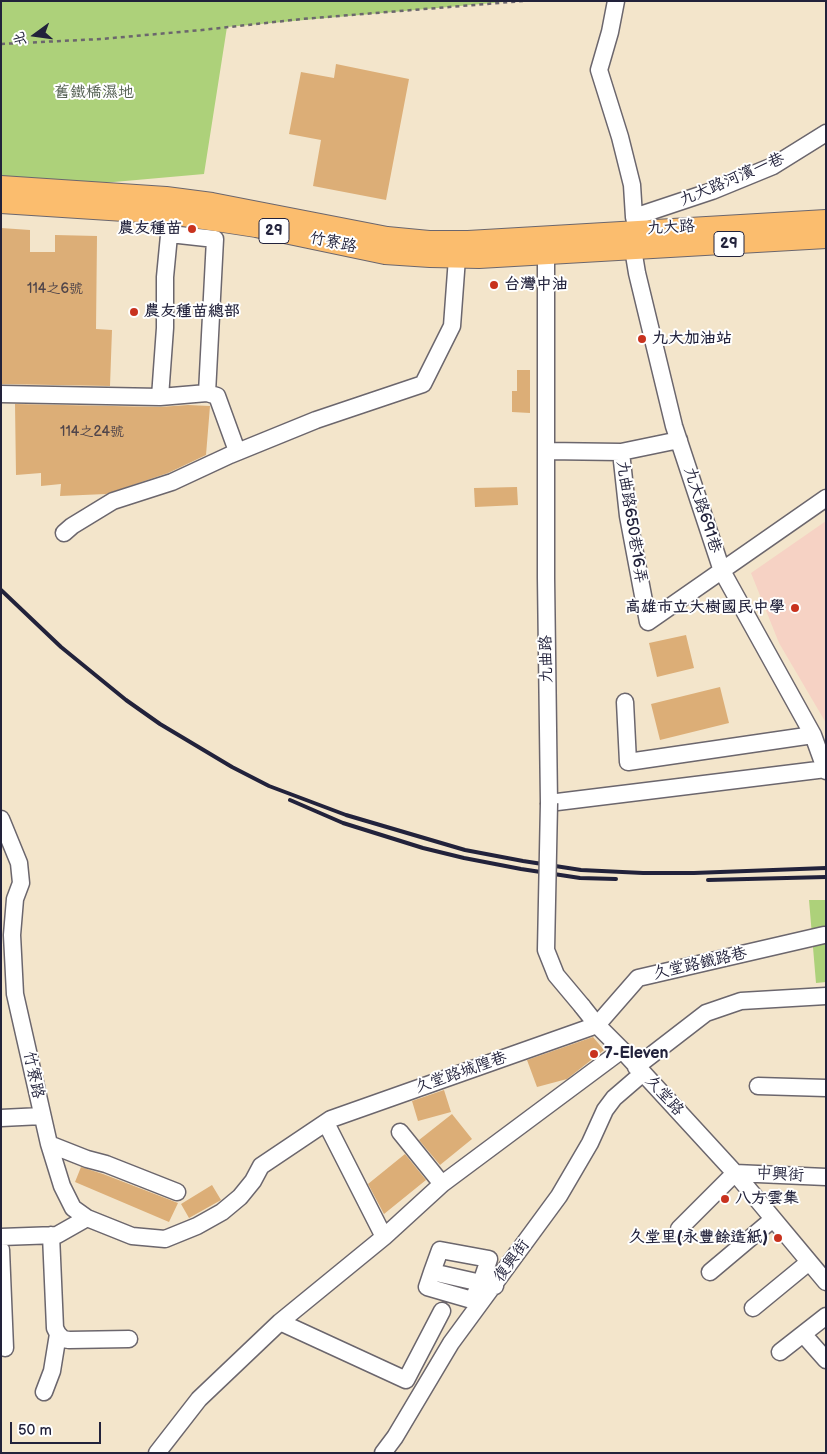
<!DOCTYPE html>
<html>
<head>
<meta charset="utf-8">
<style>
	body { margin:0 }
	#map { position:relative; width:827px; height:1454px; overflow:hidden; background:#f3e5cb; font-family:"Balsamiq Sans","LXGW WenKai TC",sans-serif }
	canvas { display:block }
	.frame { position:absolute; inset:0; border:2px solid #22223b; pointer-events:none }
	.north { position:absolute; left:10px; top:10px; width:50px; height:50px; -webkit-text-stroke:4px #fff; paint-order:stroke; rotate:256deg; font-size:14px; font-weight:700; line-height:20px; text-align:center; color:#22223b }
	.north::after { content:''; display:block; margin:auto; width:18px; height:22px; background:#22223b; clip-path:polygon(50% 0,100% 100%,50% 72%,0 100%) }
	.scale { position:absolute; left:10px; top:1422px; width:91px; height:22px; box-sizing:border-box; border:2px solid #22223b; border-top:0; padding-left:6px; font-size:15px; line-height:18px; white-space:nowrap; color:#22223b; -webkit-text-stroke:4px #fff; paint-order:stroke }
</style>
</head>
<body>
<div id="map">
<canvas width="827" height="1454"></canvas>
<div class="frame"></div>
<div class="north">北</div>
<div class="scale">50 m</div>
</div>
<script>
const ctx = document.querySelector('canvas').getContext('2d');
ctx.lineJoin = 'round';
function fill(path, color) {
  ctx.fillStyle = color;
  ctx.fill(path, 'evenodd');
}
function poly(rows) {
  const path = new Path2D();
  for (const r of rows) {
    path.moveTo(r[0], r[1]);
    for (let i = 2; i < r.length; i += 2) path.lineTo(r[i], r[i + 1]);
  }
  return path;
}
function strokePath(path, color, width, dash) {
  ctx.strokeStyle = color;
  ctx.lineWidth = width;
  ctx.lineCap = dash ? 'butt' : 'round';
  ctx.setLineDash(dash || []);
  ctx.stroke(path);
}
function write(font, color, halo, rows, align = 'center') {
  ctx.font = font + ' "Balsamiq Sans","LXGW WenKai TC",sans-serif';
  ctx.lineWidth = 4;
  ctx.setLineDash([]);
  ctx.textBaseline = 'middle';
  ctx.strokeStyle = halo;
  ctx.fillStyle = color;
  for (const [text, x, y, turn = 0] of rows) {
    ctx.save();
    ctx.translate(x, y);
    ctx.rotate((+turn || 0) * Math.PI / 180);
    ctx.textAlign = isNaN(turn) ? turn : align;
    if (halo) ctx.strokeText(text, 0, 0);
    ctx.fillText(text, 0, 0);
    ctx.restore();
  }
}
const built = poly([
	[826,521,826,723,779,643,751,573]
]);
const green = poly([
	[1,1,515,1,227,27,204,174,1,192],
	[809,900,826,900,826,982,816,983]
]);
const building = poly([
	[336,64,409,79,386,200,313,186,321,140,289,134,301,72,334,78],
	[1,228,30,230,30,252,55,252,55,235,97,236,96,329,112,330,110,386,1,384],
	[517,370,530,370,530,413,512,412,512,391,517,391],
	[15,404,160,407,188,405,210,406,206,455,168,473,106,494,60,496,61,484,41,486,41,473,16,475],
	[517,487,518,505,475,507,474,488],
	[686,635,694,668,657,677,649,643],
	[720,687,729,723,660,740,651,704],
	[593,1037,604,1050,567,1079,537,1087,527,1060],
	[444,1090,451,1112,418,1121,412,1101],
	[452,1114,472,1139,440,1165,419,1140],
	[405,1154,426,1180,384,1214,368,1184],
	[81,1167,103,1174,178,1203,169,1222,75,1182],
	[212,1185,221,1200,189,1218,181,1204]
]);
const path = poly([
	[1,44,101,39,202,30,302,19,523,1]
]);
const minor = poly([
	[616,1,610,32,599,70,620,137,632,185,634,217,637,230,633,249,637,273,674,426,722,571,813,735,826,771],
	[634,217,712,191,773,166,826,133],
	[546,243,546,578,549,803,826,769],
	[207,393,217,396,237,451],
	[1,394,160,397,207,393,215,239,170,234],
	[160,397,165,328,165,277,170,225],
	[546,451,621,452,679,440],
	[621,452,628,516,648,622,826,498],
	[64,533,72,526,113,501,172,482,230,455,316,420,423,384,452,326,457,258],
	[625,702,628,762,813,735],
	[1,819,19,863,21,883,15,899,12,935,15,994,49,1144,62,1186,73,1208,87,1218,132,1236,165,1239,197,1226,222,1212,240,1197,253,1181,261,1166,331,1119,597,1025,638,978,824,935],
	[582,1006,597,1025,622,1050,735,1173,826,1282],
	[636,1067,706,1013,741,1001,826,996],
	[758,1086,826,1088],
	[1,1118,42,1116],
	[326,1123,384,1237],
	[400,1132,442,1184],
	[49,1144,87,1159,106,1164,177,1192],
	[679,1229,735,1173,826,1177],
	[1,1237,57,1235,87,1218],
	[1,1250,5,1348],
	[432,1272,440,1250,489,1259,481,1283,472,1300,427,1287,432,1272,481,1283,495,1286],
	[710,1272,773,1219],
	[753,1308,809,1262],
	[280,1322,406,1380,442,1311],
	[58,1334,63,1339,69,1340,129,1339],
	[803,1334,826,1360],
	[780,1352,826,1316],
	[44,1392,52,1371,58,1334,55,1328,51,1235],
	[157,1453,199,1399,280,1322,384,1237,442,1184,622,1050],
	[383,1453,395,1437,451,1343,559,1196,590,1143,605,1110,614,1098,643,1073]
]);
const major = poly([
	[1,186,166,197,212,203,387,237,429,241,468,241,826,220],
	[1,203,171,214,256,227,385,254,430,257,479,258,826,238]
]);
const rail = poly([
	[1,590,61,647,126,700,160,724,232,767,269,786,346,815,465,850,523,861,581,870,643,873,694,873,826,868],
	[290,800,343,823,423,848,464,858,521,869,580,878,616,879],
	[708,880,826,877]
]);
const minorBridge = poly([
	[549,803,546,950,556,975,582,1006]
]);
const markers = [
	[192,229,5,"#c8321e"],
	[494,285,5,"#c8321e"],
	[134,312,5,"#c8321e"],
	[642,339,5,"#c8321e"],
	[795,608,5,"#c8321e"],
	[594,1054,5,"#c8321e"],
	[725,1199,5,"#c8321e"],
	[778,1238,5,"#c8321e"]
];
const numberNames = [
	["114之6號",55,289],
	["114之24號",92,432]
];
const shields = [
	[274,231,30],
	[729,244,30]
];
const shieldNames = [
	["29",274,231],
	["29",729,244]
];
const parkNames = [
	["舊鐵橋濕地",94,93]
];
const streetNames = [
	["九大路河濱一巷",732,180,-23],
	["九大路",671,228,-3],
	["竹寮路",333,243,12],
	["九大路691巷",702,510,72],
	["九曲路650巷16弄",631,522,81],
	["九曲路",547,659,-91],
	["久堂路鐵路巷",700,964,-13],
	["久堂路城隍巷",461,1073,-19],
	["竹寮路",33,1075,78],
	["久堂路",664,1096,48],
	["中興街",780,1175,3],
	["復興街",512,1261,-54]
];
const poiNames = [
	["農友種苗",182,229,"right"],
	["台灣中油",504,285],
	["農友種苗總部",144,312],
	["九大加油站",652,339],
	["高雄市立大樹國民中學",785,608,"right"],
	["7-Eleven",604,1054],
	["八方雲集",735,1199],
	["久堂里(永豐餘造紙)",768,1238,"right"]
];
fill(built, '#f6d2c4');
fill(green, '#add17a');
fill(building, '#dcae77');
strokePath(minor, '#6b666d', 19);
strokePath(major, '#6b666d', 22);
strokePath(path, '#6b666d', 2.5, [4, 4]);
strokePath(minor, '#fff', 16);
strokePath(major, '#fbbd6e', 20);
strokePath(rail, '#22223b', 4);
strokePath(minorBridge, '#6b666d', 19, []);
strokePath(minorBridge, '#fff', 16);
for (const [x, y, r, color] of markers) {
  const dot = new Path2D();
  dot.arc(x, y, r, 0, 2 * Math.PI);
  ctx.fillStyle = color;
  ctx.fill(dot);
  strokePath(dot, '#fff', 2);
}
write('14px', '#50454a', null, numberNames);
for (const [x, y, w] of shields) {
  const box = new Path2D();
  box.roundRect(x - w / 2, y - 12.5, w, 25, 4);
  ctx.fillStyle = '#fff';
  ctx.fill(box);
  strokePath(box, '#22223b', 1);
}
write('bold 15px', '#22223b', null, shieldNames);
write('16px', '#535f51', '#fff', parkNames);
write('16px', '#22223b', '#fff', streetNames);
write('bold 16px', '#22223b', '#fff', poiNames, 'left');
</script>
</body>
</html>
